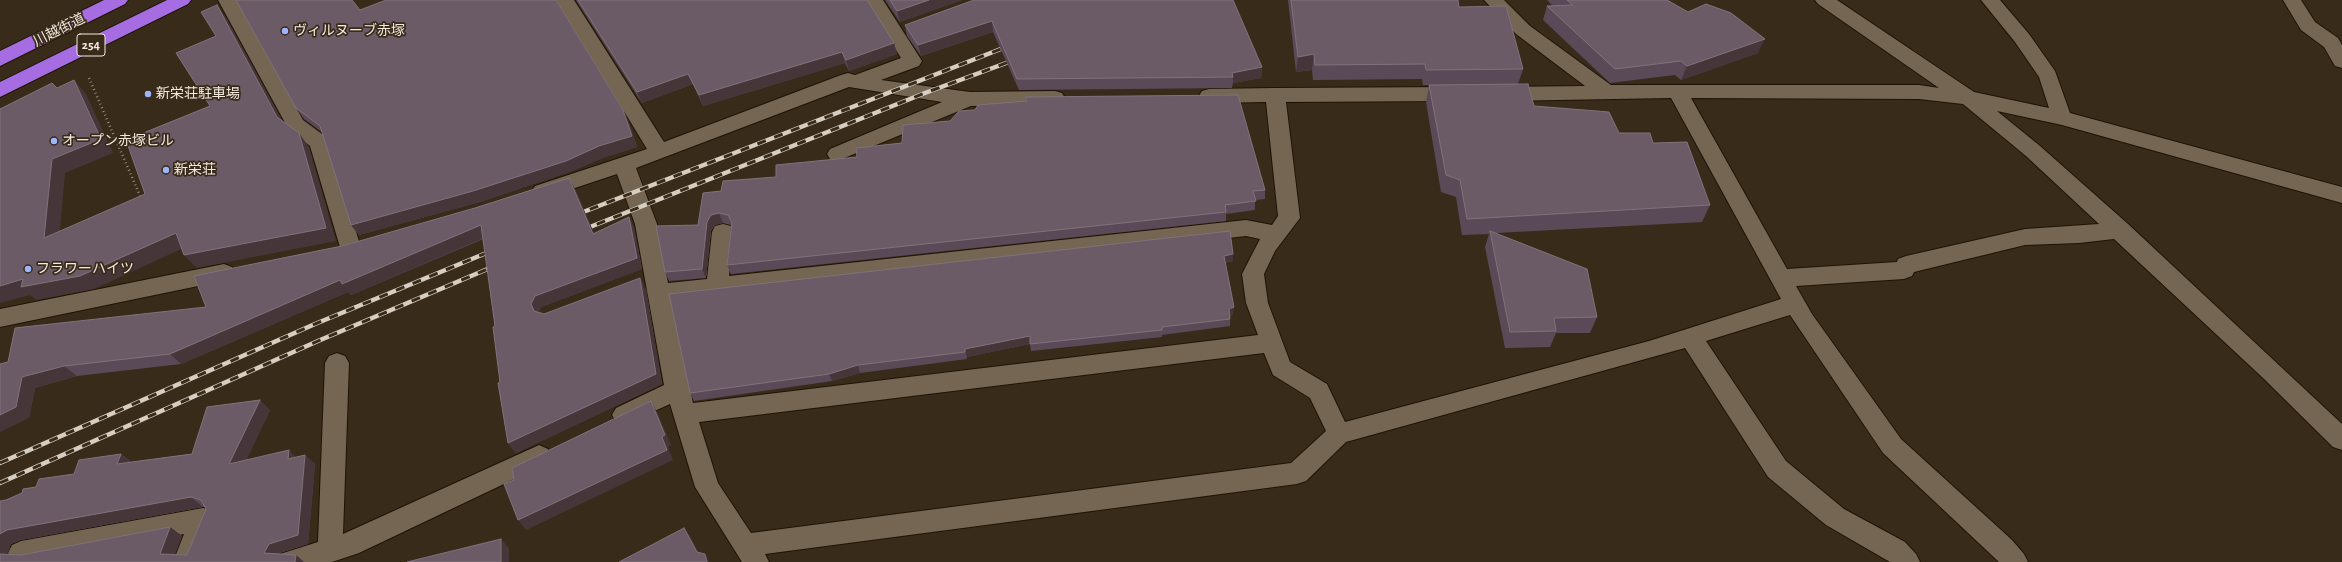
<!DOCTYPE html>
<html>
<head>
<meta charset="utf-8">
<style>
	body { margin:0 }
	canvas { display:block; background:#382b1a }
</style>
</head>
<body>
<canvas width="2342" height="562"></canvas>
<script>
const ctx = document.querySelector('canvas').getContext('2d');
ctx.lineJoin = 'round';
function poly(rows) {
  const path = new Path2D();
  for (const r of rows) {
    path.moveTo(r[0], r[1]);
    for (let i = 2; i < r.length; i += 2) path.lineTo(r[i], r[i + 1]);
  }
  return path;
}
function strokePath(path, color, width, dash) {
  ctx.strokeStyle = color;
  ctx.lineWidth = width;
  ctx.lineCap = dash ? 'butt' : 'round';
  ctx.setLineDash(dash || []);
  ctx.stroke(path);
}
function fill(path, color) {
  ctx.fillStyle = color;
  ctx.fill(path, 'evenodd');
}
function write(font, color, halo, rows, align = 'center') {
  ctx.font = font + ' "Alegreya Sans","Noto Sans JP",sans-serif';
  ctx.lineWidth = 3.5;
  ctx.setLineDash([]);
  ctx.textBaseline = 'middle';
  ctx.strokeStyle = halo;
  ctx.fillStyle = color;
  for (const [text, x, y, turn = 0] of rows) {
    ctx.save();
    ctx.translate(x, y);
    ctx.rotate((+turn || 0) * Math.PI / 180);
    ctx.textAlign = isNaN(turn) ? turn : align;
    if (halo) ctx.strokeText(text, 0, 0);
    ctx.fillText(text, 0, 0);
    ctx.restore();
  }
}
const path = poly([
	[89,78,141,198]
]);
const minor = poly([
	[218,0,236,0,303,120,326,137,329,142,361,248,358,254,350,256,342,254,310,146,289,130,218,0],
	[556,0,574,0,664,142,841,75,848,73,855,75,901,58,865,0,883,0,922,61,919,66,881,80,970,92,1055,91,1062,93,1065,98,1062,103,1055,105,971,106,837,161,830,159,827,154,830,149,942,102,849,87,636,168,657,224,668,283,707,279,712,232,715,226,723,224,731,226,734,232,729,276,1246,220,1272,225,1278,216,1266,102,1209,103,1202,101,1199,96,1202,91,1209,89,1275,88,1457,87,1464,89,1467,94,1464,99,1457,101,1286,102,1300,218,1275,251,1264,274,1268,303,1290,362,1327,384,1345,422,1649,341,1781,299,1671,98,1501,101,1494,99,1491,94,1494,89,1501,87,1585,86,1516,34,1484,0,1504,0,1530,26,1611,85,1919,85,1939,88,1818,4,1815,0,1837,0,1974,92,2049,108,2039,77,2015,42,1981,0,2000,0,2029,34,2055,71,2070,113,2342,187,2342,203,2062,125,1997,111,2040,146,2128,224,2342,424,2342,450,2333,447,2262,377,2114,239,2079,243,2025,245,1914,272,1912,276,1904,279,1796,286,1812,314,1901,439,2012,540,2024,554,2028,562,1999,562,1883,453,1790,315,1706,341,1786,461,1844,509,1905,542,1916,554,1920,562,1890,562,1826,525,1768,477,1685,348,1346,442,1306,481,1297,484,765,554,769,562,742,562,695,487,670,404,624,425,616,422,612,415,616,408,664,385,635,224,617,174,542,199,535,196,532,191,535,186,647,149,556,0],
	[1691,98,1919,99,1963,104,2026,156,2099,224,2025,229,1906,256,1898,259,1897,262,1787,269,1691,98],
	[1246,236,1260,239,1242,274,1246,303,1258,335,693,403,671,300,1246,236],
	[1264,353,1273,375,1310,398,1326,431,1291,463,751,533,718,483,699,422,1264,353],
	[2283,0,2301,0,2315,22,2338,38,2342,45,2342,68,2335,66,2324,47,2301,30,2283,0],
	[224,264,232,267,235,273,232,279,0,327,0,309,224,264],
	[337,353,345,356,349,363,343,534,539,445,548,449,551,456,548,463,359,553,332,562,276,562,280,554,318,542,325,363,329,356,337,353],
	[203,508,212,511,216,519,199,562,173,562,184,534,35,562,14,562,8,553,12,545,21,541,203,508]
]);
const highway = poly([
	[104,0,128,0,125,4,0,66,0,51,104,0],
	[167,0,191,0,188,4,0,97,0,82,167,0]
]);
const rail = poly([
	[573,216,1011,45],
	[580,231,925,93,1017,59],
	[0,463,315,324,496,249],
	[0,483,318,341,497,265]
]);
const wall = poly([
	[576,0,867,0,894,43,897,54,849,71,845,63,703,106,693,84,642,103],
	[885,0,962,0,900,22],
	[974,0,1262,67,1261,78,1233,83,1232,88,1019,90,993,32,921,56,907,36,905,25],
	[1288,0,1458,0,1459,7,1523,69,1518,84,1534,106,1619,133,1653,143,1710,205,1702,222,1496,233,1597,317,1590,333,1556,333,1550,347,1505,348,1485,247,1489,234,1462,235,1456,197,1441,192,1426,102,1429,85,1423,85,1422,79,1313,80,1312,70,1296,72],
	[1547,0,1667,0,1758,53,1681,80,1675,75,1610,83,1543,20,1547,6,1553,6],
	[360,10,628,120,637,147,605,157,572,171,480,202,359,235,351,225,322,132,304,119,296,108],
	[1025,97,1265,190,1265,199,1255,200,1255,210,1226,214,1226,221,731,274,727,265,731,225,723,223,715,225,711,231,706,278,669,281,665,272,721,191,776,177,857,157,902,143,975,110,1026,101],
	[569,178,575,189,594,233,629,217,634,228,642,269,541,307,539,312,544,314,646,289,662,384,516,453,508,443,500,382,495,326,483,239,351,295,348,292,181,364,77,376,35,388,29,418,0,364,206,307,342,246,475,208],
	[1233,254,1233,261,1225,263,1233,314,1230,316,1230,326,1162,335,1162,337,1031,351,1030,344,967,357,967,359,860,373,832,381,694,401,690,393],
	[270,410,246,460,296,457,305,455,315,464,308,544,280,553,279,554,296,555,304,562,0,562,6,500,36,487,74,474,121,454,131,462,192,454],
	[203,507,205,507,206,509,187,555,175,554,182,536,170,527,21,555,7,554,11,544,21,540]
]);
const shadedWall = poly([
	[929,0,962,0,900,22,897,11],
	[217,5,227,19,288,131,277,117],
	[992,21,993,32,921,56,918,45],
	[1765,39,1758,53,1681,80,1687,66],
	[894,43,897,54,849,71,846,60],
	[842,52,845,63,703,106,699,95],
	[1314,54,1312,70,1296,72,1298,57],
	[1262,67,1261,78,1233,83,1233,77,1232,73],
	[688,74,693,84,642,103,637,92],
	[74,80,86,94,113,153,65,173,58,251,44,238,52,159],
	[623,110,628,120,637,147,605,157,572,171,480,202,359,235,351,225],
	[299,133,309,147,336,241,197,268,184,255],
	[569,178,575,189,599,245,593,234],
	[719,213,723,223,715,225,711,231,706,278,702,269,707,222,711,215],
	[629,217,634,228,642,269,541,307,538,315,541,321,531,304,535,296],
	[481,225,488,236,351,295,348,292,181,364,170,354,340,280],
	[176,233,188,246,94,289,36,300,30,295,0,303,0,286],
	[1233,254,1233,261,1223,263,1224,256],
	[640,278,646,289,662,384,516,453,508,443],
	[1234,307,1233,314,1229,316,1229,309],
	[1030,336,1030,344,967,357,967,359,965,349],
	[858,365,860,373,832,381,829,374],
	[64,366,77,376,35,388,29,418,0,432,0,415,22,377],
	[260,400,270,410,240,474,229,464],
	[651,401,657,412,671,445,668,447,673,460,526,530,518,520,662,437],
	[289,450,298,459,288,459],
	[121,454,132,464,117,464],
	[305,455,315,464,308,544,280,553,275,562,264,553],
	[191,497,203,507,21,540,11,544,7,554,12,562,0,555,0,534,7,530],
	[170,527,182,536,172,562,160,554],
	[684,528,690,536,702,560,697,552],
	[501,539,509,548,509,562,501,562],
	[705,554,709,562,707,562],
	[296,555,304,562,295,562]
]);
const building = poly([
	[236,0,352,0,360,10,386,0,556,0,623,110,632,136,599,146,566,161,473,191,351,225,320,126,296,108,236,0],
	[578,0,867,0,894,43,846,60,842,52,699,95,688,74,637,92,578,0],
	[890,0,929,0,897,11,890,0],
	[974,0,1233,0,1262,67,1232,73,1233,77,1017,79,992,21,918,45,905,25,974,0],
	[1291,0,1458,0,1459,7,1506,6,1523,69,1426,70,1425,64,1315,65,1314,54,1298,57,1291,0],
	[1567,0,1667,0,1688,12,1706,4,1731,13,1765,39,1687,66,1681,61,1615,69,1547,6,1573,5,1567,0],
	[217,5,277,117,299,133,326,228,184,255,176,233,80,276,21,287,23,279,0,286,0,109,52,83,57,88,74,80,101,139,52,159,44,238,145,194,126,140,210,106,176,53,216,36,201,12,217,5],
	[1528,84,1534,106,1609,112,1619,133,1650,133,1653,143,1687,142,1710,205,1467,219,1460,180,1446,175,1429,85,1528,84],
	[1238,95,1265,190,1253,191,1256,201,1225,205,1226,212,727,265,732,223,728,215,719,213,711,215,707,222,702,269,665,272,656,226,698,225,703,193,721,191,723,181,776,177,776,165,857,157,856,148,902,143,903,125,950,121,959,111,975,110,978,105,1027,101,1025,97,1238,95],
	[569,178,593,234,629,217,637,258,535,296,531,304,534,311,544,314,640,278,656,374,508,443,498,383,500,382,493,327,495,326,481,225,342,284,340,280,170,354,64,366,22,377,16,407,0,415,0,364,8,362,15,328,206,307,194,276,342,246,475,208,569,178],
	[1230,231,1233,254,1224,256,1234,307,1229,309,1230,319,1162,327,1162,330,1030,344,1030,336,965,349,965,352,858,365,829,374,690,393,669,294,1230,231],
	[1490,231,1587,269,1597,317,1554,318,1556,331,1510,332,1490,231],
	[260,400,229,464,289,450,288,459,305,455,298,535,269,544,264,553,296,555,295,562,0,562,0,554,21,555,170,527,160,554,187,555,206,509,201,500,191,497,7,530,0,534,0,501,6,500,22,493,23,489,36,487,39,479,74,474,79,460,121,454,117,464,192,454,207,407,260,400],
	[651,401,665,435,662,437,667,450,518,520,504,484,514,480,512,468,651,401],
	[684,528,697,552,705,554,707,562,619,562,684,528],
	[501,539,501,562,407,562,501,539]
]);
const markers = [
	[285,31,4,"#9eb4fd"],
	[148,94,4,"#9eb4fd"],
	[54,141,4,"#9eb4fd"],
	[166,170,4,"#9eb4fd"],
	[28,269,4,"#9eb4fd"]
];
const shields = [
	[91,45,28]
];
const shieldNames = [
	["254",91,45]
];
const streetNames = [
	["川越街道",59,30,-27]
];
const poiNames = [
	["ヴィルヌーブ赤塚",293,31],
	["新栄荘駐車場",156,94],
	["オープン赤塚ビル",62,141],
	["新栄荘",174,170],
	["フラワーハイツ",36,269]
];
strokePath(minor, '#1f1304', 2);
strokePath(highway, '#1f1304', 2);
strokePath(path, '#928779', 2.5, [1, 3]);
fill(minor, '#746652');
fill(highway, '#a66de3');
strokePath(rail, '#d7cec2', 4.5);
strokePath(rail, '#382b1a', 3, [9]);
fill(wall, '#5a4a58');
fill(shadedWall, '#463639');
fill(building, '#6b5b67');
strokePath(building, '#80727a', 1);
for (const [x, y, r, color] of markers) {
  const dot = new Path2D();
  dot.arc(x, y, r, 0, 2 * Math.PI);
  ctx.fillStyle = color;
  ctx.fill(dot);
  strokePath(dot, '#382b1a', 1.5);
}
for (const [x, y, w] of shields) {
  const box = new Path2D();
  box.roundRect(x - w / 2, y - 11, w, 22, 3);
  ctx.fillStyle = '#382b1a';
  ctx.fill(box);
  strokePath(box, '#f3eadf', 1);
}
write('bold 13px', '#f3eadf', null, shieldNames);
write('14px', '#f3eadf', '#382b1a', streetNames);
write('14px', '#f3eadf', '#382b1a', poiNames, 'left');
</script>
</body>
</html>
